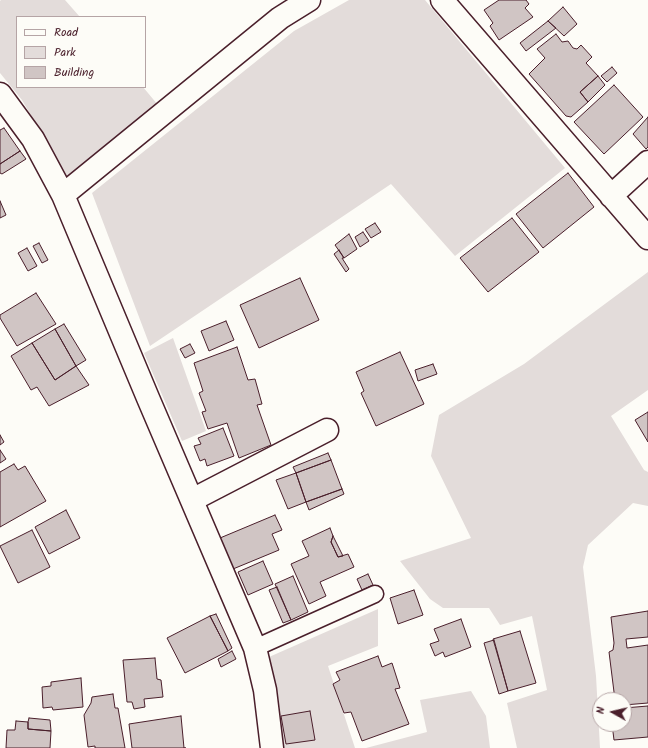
<!DOCTYPE html>
<html>
<head>
<meta charset="utf-8">
<style>
	body { margin:0 }
	#map { position:relative; width:648px; height:748px; overflow:hidden; background:#fdfcf7; font-family:Kalam,sans-serif }
	canvas { display:block }
	.legend { position:absolute; left:16px; top:16px; width:130px; height:72px; box-sizing:border-box; background:#fdfcf7; border:1px solid #b5a4a5; margin:0; padding:5px 7px; list-style:none; font-size:12px; color:#4a1f2b }
	.legend li { display:flex; align-items:center; gap:8px; height:20px }
	.legend b { width:20px; border:1px solid #b5a4a5 }
	.north { position:absolute; left:592px; top:692px; width:40px; height:40px; box-sizing:border-box; background:#fdfcf7; border:1px solid #b5a4a5; border-radius:50%; rotate:278deg; font-size:11px; font-weight:700; line-height:16px; text-align:center; color:#4a1f2b }
	.north::after { content:''; display:block; margin:auto; width:14px; height:18px; background:#4a1f2b; clip-path:polygon(50% 0,100% 100%,50% 72%,0 100%) }
</style>
</head>
<body>
<div id="map">
<canvas width="648" height="748"></canvas>
<ul class="legend">
<li><b style="height:5px;background:#fdfcf7"></b>Road</li>
<li><b style="height:11px;background:#e3dcda"></b>Park</li>
<li><b style="height:11px;background:#d0c5c4"></b>Building</li>
</ul>
<div class="north">N</div>
</div>
<script>
const ctx = document.querySelector('canvas').getContext('2d');
ctx.lineJoin = 'round';
function fill(path, color) {
  ctx.fillStyle = color;
  ctx.fill(path, 'evenodd');
}
function poly(rows) {
  const path = new Path2D();
  for (const r of rows) {
    path.moveTo(r[0], r[1]);
    for (let i = 2; i < r.length; i += 2) path.lineTo(r[i], r[i + 1]);
  }
  return path;
}
function strokePath(path, color, width, dash) {
  ctx.strokeStyle = color;
  ctx.lineWidth = width;
  ctx.lineCap = dash ? 'butt' : 'round';
  ctx.setLineDash(dash || []);
  ctx.stroke(path);
}
const green = poly([
	[1,0,65,0,80,17,17,17,17,87,143,87,158,105,68,179,22,100,0,73,0,1],
	[349,0,425,0,565,168,455,256,391,184,150,346,92,193,294,31],
	[648,272,648,390,611,416,644,470,648,472,648,506,633,503,588,545,583,567,596,676,600,748,517,748,507,703,547,690,532,616,500,625,489,608,443,608,430,599,400,561,471,538,431,456,439,415,524,364],
	[173,338,206,431,182,441,144,353],
	[378,609,378,646,328,666,355,748,284,748,269,657],
	[471,691,486,716,490,748,366,748,427,732,420,700]
]);
const building = poly([
	[499,0,526,0,529,4,525,8,533,17,499,40,490,26,493,23,484,10,499,0],
	[563,7,577,24,564,36,548,21,563,7],
	[548,21,556,28,526,51,520,43,548,21],
	[556,34,562,42,568,41,573,48,577,49,581,45,592,57,586,63,598,76,580,92,588,102,571,117,566,116,529,74,545,58,537,49,556,34],
	[612,67,617,73,607,82,601,76,612,67],
	[598,76,605,85,588,102,580,92,598,76],
	[614,85,643,117,604,154,574,122,614,85],
	[648,117,648,147,646,149,633,134,648,117],
	[4,128,20,151,0,164,0,130,4,128],
	[20,151,26,159,2,174,0,173,0,164,20,151],
	[568,173,594,207,543,248,516,214,568,173],
	[0,201,6,215,0,218,0,201],
	[512,218,539,252,488,292,460,258,512,218],
	[375,223,381,232,371,238,365,229,375,223],
	[363,232,369,241,360,247,355,237,363,232],
	[349,234,357,249,344,258,335,245,349,234],
	[39,243,48,260,42,263,33,246,39,243],
	[27,248,37,266,28,271,18,253,27,248],
	[339,250,344,258,342,258,349,269,346,272,334,254,339,250],
	[300,278,319,320,259,348,240,305,300,278],
	[36,293,56,324,17,346,0,318,0,315,36,293],
	[226,321,234,340,209,351,201,331,226,321],
	[64,324,86,360,76,366,55,329,64,324],
	[55,329,76,366,55,380,32,343,55,329],
	[32,343,55,380,76,366,89,385,49,406,37,387,31,390,11,356,32,343],
	[190,344,195,353,185,358,180,349,190,344],
	[237,347,248,380,255,379,262,404,257,405,271,445,239,458,227,423,208,429,202,412,206,411,199,393,203,391,194,363,237,347],
	[400,352,424,404,376,426,361,393,364,391,356,372,400,352],
	[433,364,437,374,418,381,415,370,433,364],
	[648,412,648,442,635,420,648,412],
	[223,428,234,456,207,466,205,459,200,461,194,446,201,444,198,438,223,428],
	[0,435,4,442,0,445,0,435],
	[0,450,6,459,0,463,0,450],
	[328,453,331,460,296,473,293,467,328,453],
	[331,460,342,489,306,502,296,473,331,460],
	[14,464,18,470,25,466,46,501,0,527,0,472,14,464],
	[296,473,306,502,288,509,276,480,296,473],
	[342,489,344,494,309,510,306,502,342,489],
	[66,510,80,538,49,554,35,527,66,510],
	[275,515,282,530,272,534,279,550,233,569,220,538,275,515],
	[330,528,333,536,331,542,338,557,348,554,354,567,320,582,326,596,309,604,291,564,309,556,302,541,330,528],
	[32,530,50,567,18,583,0,546,32,530],
	[333,536,343,556,338,557,331,542,333,536],
	[263,561,273,584,248,595,238,572,263,561],
	[368,574,373,585,362,590,357,579,368,574],
	[293,576,308,612,291,620,275,584,293,576],
	[277,587,291,620,283,623,269,590,277,587],
	[414,590,423,615,398,624,390,598,414,590],
	[648,611,648,637,626,639,627,648,648,645,648,703,624,705,624,700,615,700,609,652,613,650,614,643,611,617,648,611],
	[216,614,232,648,228,651,210,616,216,614],
	[210,616,228,651,185,673,167,638,210,616],
	[461,619,471,647,445,657,443,652,435,656,430,644,439,641,434,629,461,619],
	[520,631,536,683,508,691,493,639,520,631],
	[494,640,508,691,499,694,484,643,494,640],
	[232,651,236,659,221,667,218,659,232,651],
	[378,656,382,667,392,663,400,688,395,689,409,724,362,741,351,712,344,713,333,684,340,680,336,672,378,656],
	[155,658,157,679,161,680,163,697,144,699,145,707,134,709,132,702,127,702,123,660,155,658],
	[81,678,83,707,53,710,52,707,43,708,42,687,51,686,51,682,81,678],
	[113,694,115,708,118,708,125,748,95,748,95,746,88,747,84,715,91,703,92,697,113,694],
	[648,706,648,737,614,740,612,724,624,724,624,708,648,706],
	[310,711,315,740,286,744,281,716,310,711],
	[181,716,184,748,186,748,132,748,129,724,181,716],
	[29,718,50,720,51,731,28,729,28,722,29,718],
	[16,721,28,722,28,729,51,731,50,748,6,748,7,730,15,730,16,721]
]);
const service = poly([
	[255,648,375,594]
]);
const minor = poly([
	[442,0,648,238],
	[0,94,33,139,63,195,148,398,255,648,265,690,272,748],
	[63,195,280,18,309,0],
	[611,196,648,162],
	[192,500,327,430]
]);
fill(green, '#e3dcda');
fill(building, '#d0c5c4');
strokePath(building, '#4a1f2b', 1);
strokePath(service, '#4a1f2b', 19);
strokePath(minor, '#4a1f2b', 25);
strokePath(service, '#fdfcf7', 16);
strokePath(minor, '#fdfcf7', 22);
</script>
</body>
</html>
